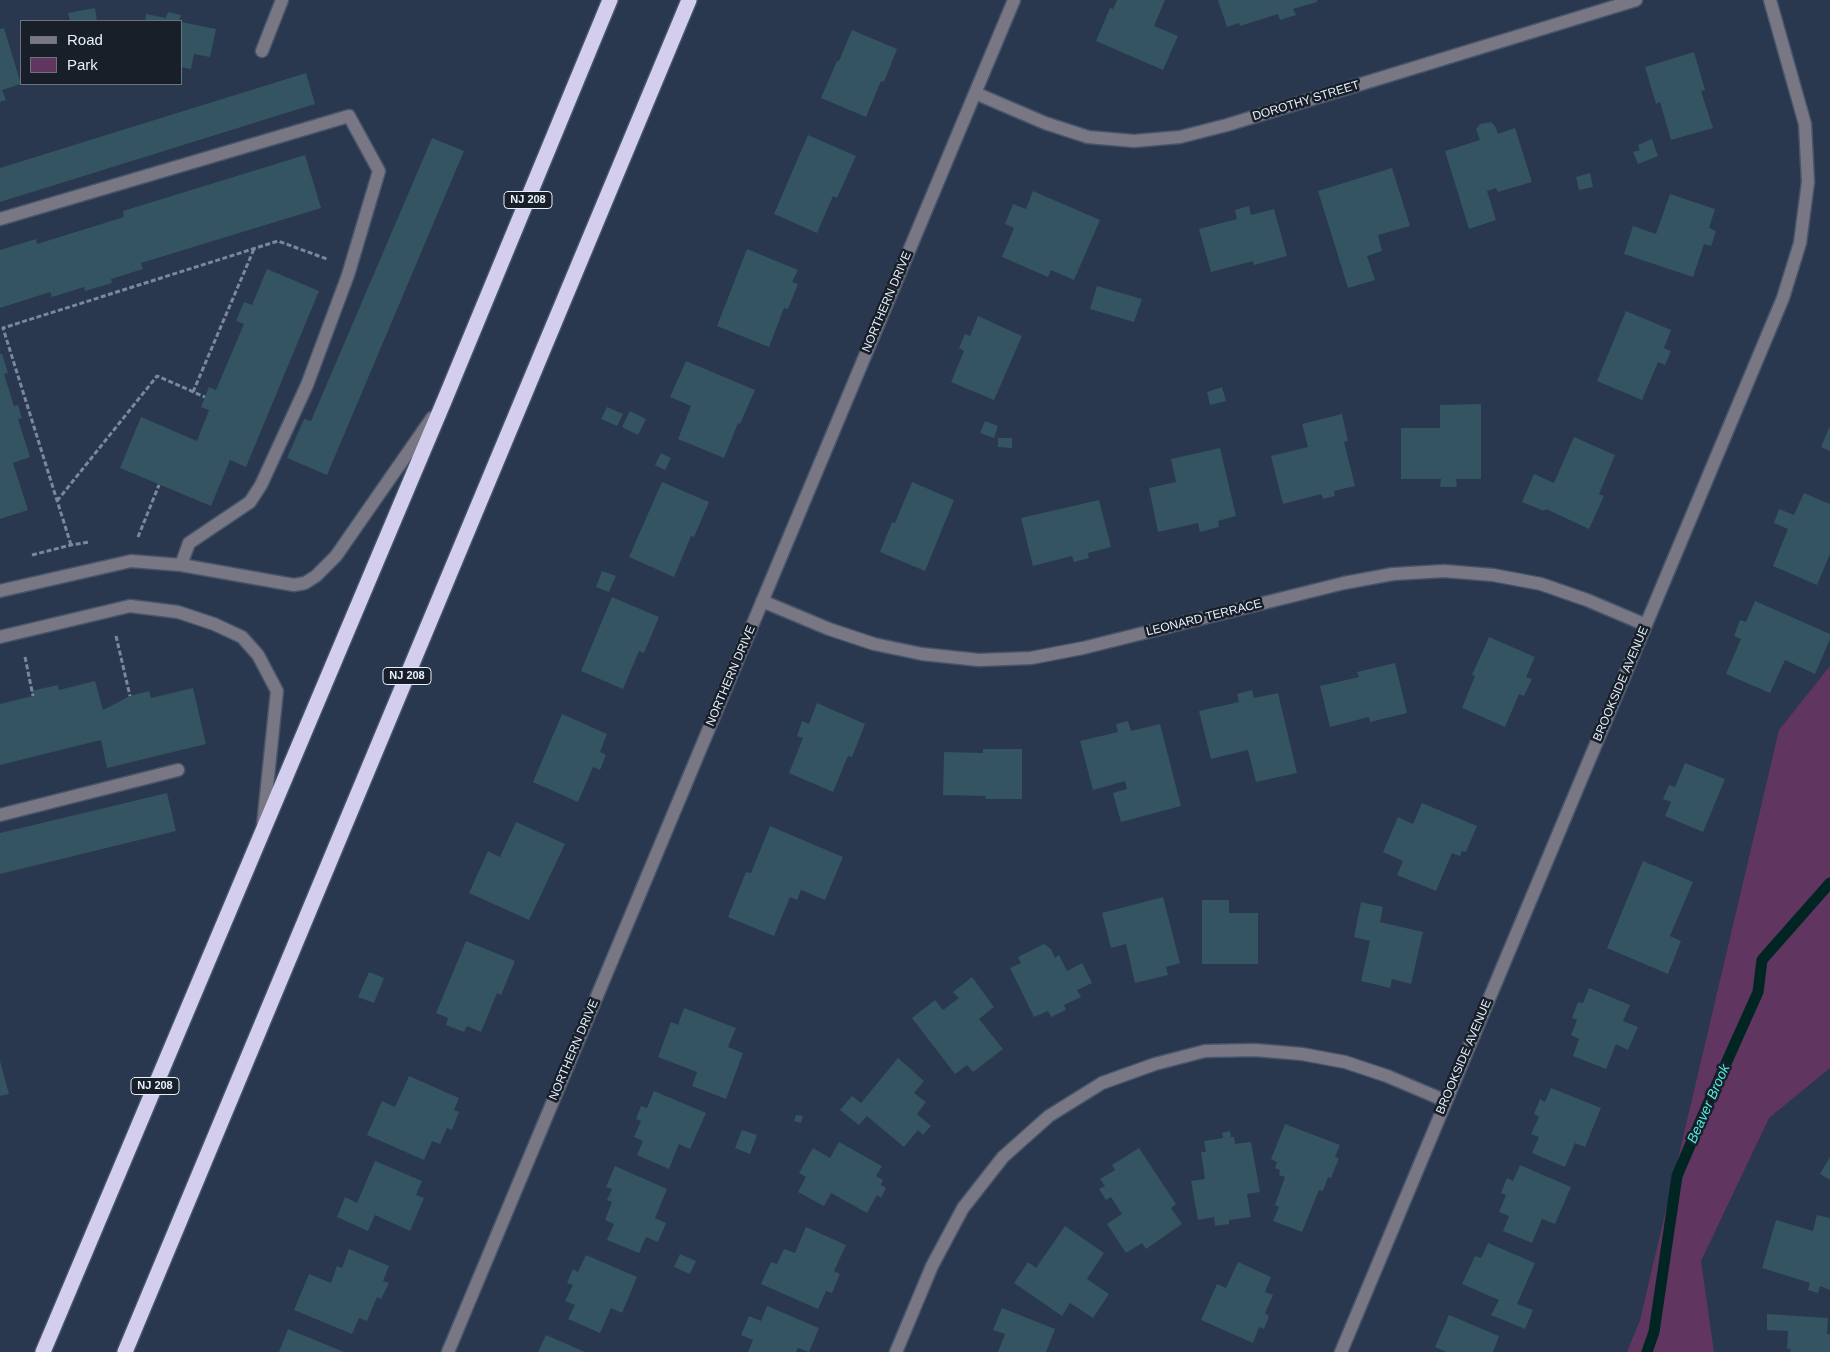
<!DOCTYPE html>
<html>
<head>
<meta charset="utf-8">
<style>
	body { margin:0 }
	#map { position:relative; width:1830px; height:1352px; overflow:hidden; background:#29384e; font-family:Helvetica,sans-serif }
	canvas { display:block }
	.legend { position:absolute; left:20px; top:20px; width:162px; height:65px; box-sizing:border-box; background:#181f29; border:1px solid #6b737e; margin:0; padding:6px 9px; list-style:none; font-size:15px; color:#e7f0fe }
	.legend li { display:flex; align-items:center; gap:10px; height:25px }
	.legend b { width:25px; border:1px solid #6b737e }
</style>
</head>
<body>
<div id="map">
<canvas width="1830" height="1352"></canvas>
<ul class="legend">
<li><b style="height:6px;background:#797784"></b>Road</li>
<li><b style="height:14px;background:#603560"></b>Park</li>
</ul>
</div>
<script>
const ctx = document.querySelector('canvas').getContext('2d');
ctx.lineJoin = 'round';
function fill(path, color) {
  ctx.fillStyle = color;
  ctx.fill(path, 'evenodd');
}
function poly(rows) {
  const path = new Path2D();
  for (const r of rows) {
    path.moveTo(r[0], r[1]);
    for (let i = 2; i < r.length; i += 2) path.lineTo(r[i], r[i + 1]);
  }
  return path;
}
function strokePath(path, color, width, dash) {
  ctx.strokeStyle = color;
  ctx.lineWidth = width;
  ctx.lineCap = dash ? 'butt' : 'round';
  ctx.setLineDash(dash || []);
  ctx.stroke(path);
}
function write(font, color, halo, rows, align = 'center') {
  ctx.font = font + ' Helvetica,sans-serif';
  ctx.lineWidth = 5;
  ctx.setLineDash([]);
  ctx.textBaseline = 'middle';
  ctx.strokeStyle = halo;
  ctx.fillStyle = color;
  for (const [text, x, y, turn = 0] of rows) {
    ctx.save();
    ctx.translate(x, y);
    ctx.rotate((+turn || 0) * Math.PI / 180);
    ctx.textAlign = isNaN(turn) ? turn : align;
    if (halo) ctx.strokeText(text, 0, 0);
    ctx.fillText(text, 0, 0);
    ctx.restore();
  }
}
const green = poly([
	[1830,666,1830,1068,1769,1118,1701,1261,1714,1352,1627,1352,1640,1320,1779,730]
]);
const stream = poly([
	[1647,1352,1654,1332,1677,1176,1706,1108,1758,992,1762,960,1830,883]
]);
const building = poly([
	[1117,0,1165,0,1154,26,1178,36,1163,70,1096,41,1110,8,1113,9],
	[1218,0,1317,0,1317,2,1293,9,1296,15,1280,20,1278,14,1240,26,1239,23,1227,27],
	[95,8,97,21,70,21,68,13],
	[168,12,181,15,179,21,145,21,146,14,166,18],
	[181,22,216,29,210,57,194,54,191,69,181,67],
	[4,28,21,84,2,90,6,100,0,102,0,29],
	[852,30,897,49,884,82,881,81,866,117,821,98,837,61,839,61],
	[1694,52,1705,90,1701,91,1713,128,1671,140,1660,102,1656,104,1645,67],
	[306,73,315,104,0,202,0,168],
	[1491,122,1495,126,1498,134,1515,128,1532,182,1498,192,1496,188,1487,191,1496,220,1469,229,1445,151,1480,140,1476,129,1480,124],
	[808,135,856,156,837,198,833,196,817,233,774,214],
	[432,138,464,151,327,475,287,458,304,419,311,421],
	[1652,139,1658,156,1638,164,1633,152,1640,150,1638,145],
	[305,155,321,208,141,263,143,269,111,279,112,283,85,291,84,287,52,297,50,292,0,308,0,250,36,239,37,244,124,217,123,211],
	[1392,168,1410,226,1378,235,1382,251,1367,256,1375,280,1348,288,1318,191],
	[1590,173,1593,187,1579,190,1576,177],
	[1033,191,1100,220,1074,280,1051,270,1048,277,1002,257,1014,228,1005,224,1013,204,1026,209],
	[1670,194,1715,209,1709,228,1716,231,1711,246,1704,244,1693,277,1624,254,1633,226,1656,234],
	[1249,206,1251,215,1274,209,1287,256,1254,265,1253,261,1211,272,1199,229,1237,219,1235,210],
	[747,249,798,270,792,282,798,284,788,309,784,308,769,347,717,326],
	[267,269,319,291,246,467,230,460,211,506,120,468,141,417,197,441,209,410,201,407,209,387,216,390,244,324,236,321,244,302,252,305],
	[1097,286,1142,299,1134,322,1090,309],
	[1626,311,1671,330,1664,348,1671,351,1665,365,1658,362,1642,400,1597,381],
	[978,316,1022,336,994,400,951,382,964,351,959,348,965,334,970,336],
	[0,354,2,354,8,373,4,374,14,406,18,405,22,418,18,419,30,457,13,463,28,510,0,519],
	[686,361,755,390,740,424,738,423,724,458,678,439,691,406,670,397],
	[1222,387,1226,401,1210,405,1207,392],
	[1481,404,1481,479,1456,479,1457,487,1440,487,1441,479,1401,479,1401,428,1440,428,1440,405],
	[607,407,623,414,617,426,601,419],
	[630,411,646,419,638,435,622,427],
	[1342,414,1348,441,1344,442,1355,486,1334,491,1335,496,1323,499,1321,494,1283,504,1271,456,1308,447,1302,424],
	[985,421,998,426,994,438,980,433],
	[1830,426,1830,451,1821,447],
	[1574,437,1615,455,1599,494,1604,496,1589,529,1546,509,1544,511,1522,502,1534,474,1554,483],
	[998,438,1012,438,1012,448,998,447],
	[1220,448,1236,516,1218,521,1219,527,1200,532,1198,523,1158,532,1149,488,1176,482,1171,459],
	[661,453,671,458,665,470,655,465],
	[662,482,709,502,694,537,691,536,674,577,629,557],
	[912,482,954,500,925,571,880,552,892,522,895,523],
	[1804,493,1830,504,1830,554,1817,585,1773,566,1788,529,1774,523,1779,509,1794,515],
	[1099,500,1111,547,1088,553,1089,558,1074,562,1072,556,1033,566,1021,518],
	[602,571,616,576,609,592,596,587],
	[612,597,659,617,644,653,639,651,623,689,581,671],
	[1755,601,1830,634,1830,639,1815,674,1785,660,1770,693,1726,674,1741,639,1734,636,1740,620,1746,622],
	[1489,637,1535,657,1526,677,1532,679,1524,696,1519,694,1505,727,1462,708,1475,676,1472,675],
	[1395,663,1407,713,1370,722,1369,717,1330,727,1320,686,1359,677,1357,672],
	[95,681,103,710,130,696,149,691,151,698,193,688,206,744,107,768,101,740,0,765,0,704,33,696,31,691,58,685,59,690],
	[1252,690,1254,698,1278,693,1297,773,1256,782,1248,750,1211,759,1199,711,1239,702,1237,694],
	[817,703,865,724,852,757,848,756,833,792,789,773,803,738,797,736,802,721,809,724],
	[562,714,607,734,600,752,606,755,600,770,593,767,578,802,533,782],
	[1128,721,1131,731,1160,724,1181,806,1121,822,1113,793,1127,789,1125,781,1093,790,1080,741,1118,732,1116,724],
	[983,749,1022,749,1022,799,985,799,986,796,943,795,944,752,983,753],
	[1685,763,1725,779,1703,832,1665,816,1671,802,1663,799,1669,785,1675,787],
	[167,793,176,831,0,874,0,833],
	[1422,803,1477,826,1466,852,1462,851,1460,856,1452,853,1436,891,1397,875,1403,861,1383,852,1398,817,1413,824],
	[516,822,565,844,529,920,469,893,488,851,500,857],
	[770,826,843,857,825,900,801,890,797,900,790,897,774,936,728,917,746,872,751,873],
	[1643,861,1693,882,1670,936,1681,941,1668,974,1607,948],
	[1163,897,1180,963,1166,967,1168,975,1135,983,1126,944,1111,948,1102,913],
	[1202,900,1229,900,1229,913,1258,913,1258,964,1202,964],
	[1361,902,1383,907,1380,922,1423,932,1411,984,1392,979,1390,988,1361,981,1370,941,1354,937],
	[466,941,515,961,501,995,497,993,481,1032,467,1026,464,1032,446,1025,448,1018,436,1013],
	[1044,944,1051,949,1055,958,1059,955,1067,971,1082,963,1092,983,1077,990,1081,997,1064,1005,1066,1010,1051,1017,1048,1011,1034,1017,1010,968,1021,963,1018,957],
	[369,972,384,978,374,1003,358,997],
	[972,977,994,1007,979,1019,1003,1049,973,1072,967,1065,955,1074,912,1018,935,1000,943,1010,959,998,953,992],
	[1589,988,1630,1005,1623,1021,1638,1027,1628,1050,1616,1044,1606,1069,1573,1056,1579,1039,1571,1035,1577,1020,1572,1018,1578,1002,1583,1003],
	[684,1008,736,1028,728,1047,743,1053,726,1099,692,1086,697,1072,658,1057,671,1022,678,1025],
	[898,1058,924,1081,914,1093,926,1102,917,1114,931,1126,923,1135,918,1130,904,1147,867,1116,859,1125,840,1110,852,1096,861,1103],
	[0,1061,9,1094,0,1096],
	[409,1076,459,1098,454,1110,459,1112,452,1130,447,1128,440,1144,432,1141,424,1160,367,1135,382,1101,395,1107],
	[1551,1088,1601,1108,1585,1147,1575,1143,1565,1167,1532,1153,1539,1137,1531,1134,1539,1117,1534,1114,1540,1099,1545,1102],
	[654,1091,706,1113,690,1149,679,1144,669,1169,637,1155,643,1141,634,1137,641,1121,636,1119,641,1106,647,1108],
	[796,1115,803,1116,801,1123,794,1121],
	[1285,1124,1340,1145,1335,1157,1339,1158,1331,1178,1328,1177,1323,1191,1319,1190,1302,1232,1273,1221,1279,1207,1275,1205,1285,1177,1279,1175,1280,1170,1275,1168,1277,1162,1271,1159],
	[742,1130,757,1135,750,1154,735,1148],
	[1230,1131,1231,1137,1234,1137,1235,1144,1251,1142,1260,1192,1247,1194,1251,1217,1229,1220,1229,1224,1215,1226,1214,1217,1198,1220,1191,1181,1205,1179,1201,1152,1206,1152,1204,1141,1223,1138,1222,1133],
	[839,1142,882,1166,876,1176,883,1180,881,1185,886,1188,881,1198,877,1195,867,1213,831,1193,824,1206,798,1192,806,1177,799,1173,813,1148,830,1158],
	[1139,1148,1176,1204,1171,1208,1182,1224,1146,1249,1142,1243,1126,1253,1107,1224,1122,1214,1111,1197,1106,1200,1099,1189,1105,1186,1100,1179,1115,1170,1112,1165],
	[1830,1157,1830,1180,1820,1174],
	[375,1161,422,1181,416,1195,424,1198,410,1231,375,1215,368,1231,337,1217,345,1197,357,1203],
	[1520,1165,1571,1187,1555,1224,1542,1219,1532,1243,1503,1231,1509,1216,1499,1212,1506,1195,1501,1193,1507,1178,1513,1181],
	[615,1166,667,1189,655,1218,666,1223,658,1242,646,1237,639,1253,607,1240,614,1224,605,1220,612,1202,607,1200,612,1189,606,1187],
	[1817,1215,1830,1218,1830,1290,1820,1286,1818,1293,1808,1290,1810,1283,1762,1268,1776,1220,1813,1231],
	[1065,1226,1104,1253,1087,1279,1109,1294,1093,1318,1070,1303,1062,1316,1014,1283,1028,1262,1036,1268],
	[806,1227,846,1245,834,1271,840,1274,832,1293,826,1291,818,1309,761,1284,771,1262,777,1264,784,1249,795,1253],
	[1488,1243,1535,1263,1517,1304,1533,1310,1525,1329,1491,1315,1499,1300,1462,1284,1475,1256,1481,1258],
	[349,1249,389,1266,383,1281,389,1283,381,1299,377,1297,367,1321,359,1318,352,1334,294,1310,309,1274,331,1283,337,1266,342,1268],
	[680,1254,696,1261,690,1274,674,1267],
	[586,1255,637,1277,622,1313,611,1308,600,1333,568,1319,575,1305,565,1301,573,1285,567,1283,573,1269,578,1272],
	[1238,1262,1271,1277,1265,1292,1273,1295,1265,1313,1269,1316,1264,1329,1259,1327,1253,1343,1201,1320,1217,1284,1226,1288],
	[767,1306,819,1328,809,1352,798,1348,796,1352,748,1352,753,1340,741,1335,749,1316,761,1321],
	[1002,1308,1055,1329,1046,1352,998,1352,1005,1334,993,1330],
	[1767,1314,1828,1318,1827,1334,1830,1334,1830,1352,1790,1352,1791,1349,1787,1349,1788,1331,1767,1330],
	[1449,1315,1499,1336,1493,1352,1446,1352,1435,1347],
	[288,1329,344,1352,279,1352],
	[546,1335,585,1352,538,1352]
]);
const path = poly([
	[193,392,254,249],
	[57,501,157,376,205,397],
	[138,537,159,485],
	[71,545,3,328,278,241,327,259],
	[32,555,71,545,89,542],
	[116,636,130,696],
	[25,657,33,696]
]);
const minor = poly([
	[262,51,282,0],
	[975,93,1045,123,1088,137,1134,141,1180,137,1227,125,1636,0],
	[0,219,349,116,379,171,348,275,307,385,261,485,250,502,189,543,181,565],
	[0,591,131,561,181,565,294,585,305,583,316,576,336,556,432,418],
	[762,601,829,629,874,644,922,654,979,660,1031,658,1083,648,1344,583,1393,574,1444,571,1493,575,1541,584,1587,600,1646,625],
	[0,637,130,606,178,612,214,624,242,637,258,655,277,691,263,825],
	[0,815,178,770],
	[448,1352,1014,0],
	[896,1352,932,1266,963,1208,1003,1157,1049,1116,1102,1083,1155,1064,1205,1051,1255,1050,1302,1054,1345,1062,1387,1076,1446,1101],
	[1341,1352,1783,298,1800,243,1808,182,1805,124,1770,0]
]);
const highway = poly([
	[43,1352,445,399,610,0],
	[125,1352,689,0]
]);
const shields = [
	[528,200,48],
	[407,676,48],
	[155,1086,48]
];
const shieldNames = [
	["NJ 208",528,200],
	["NJ 208",407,676],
	["NJ 208",155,1086]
];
const streetNames = [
	["DOROTHY STREET",1306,101,-17],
	["NORTHERN DRIVE",887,302,-67],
	["LEONARD TERRACE",1204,618,-14],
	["NORTHERN DRIVE",731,676,-67],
	["BROOKSIDE AVENUE",1621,684,-67],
	["NORTHERN DRIVE",574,1050,-67],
	["BROOKSIDE AVENUE",1464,1057,-67]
];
const waterNames = [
	["Beaver Brook",1709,1104,-66]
];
fill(green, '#603560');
strokePath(stream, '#002522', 11);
fill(building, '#335460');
strokePath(minor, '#47556a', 15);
strokePath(highway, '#47556a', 18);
strokePath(path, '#7b879a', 3, [5, 2.5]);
strokePath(minor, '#797784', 12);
strokePath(highway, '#d3ceed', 15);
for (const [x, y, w] of shields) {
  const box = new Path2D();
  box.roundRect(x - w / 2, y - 8.5, w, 17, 4);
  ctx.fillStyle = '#181f29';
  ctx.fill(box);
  strokePath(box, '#e7f0fe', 1);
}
write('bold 11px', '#e7f0fe', null, shieldNames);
write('12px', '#e7f0fe', '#181f29', streetNames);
write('italic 14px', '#4df0e4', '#181f29', waterNames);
</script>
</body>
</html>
